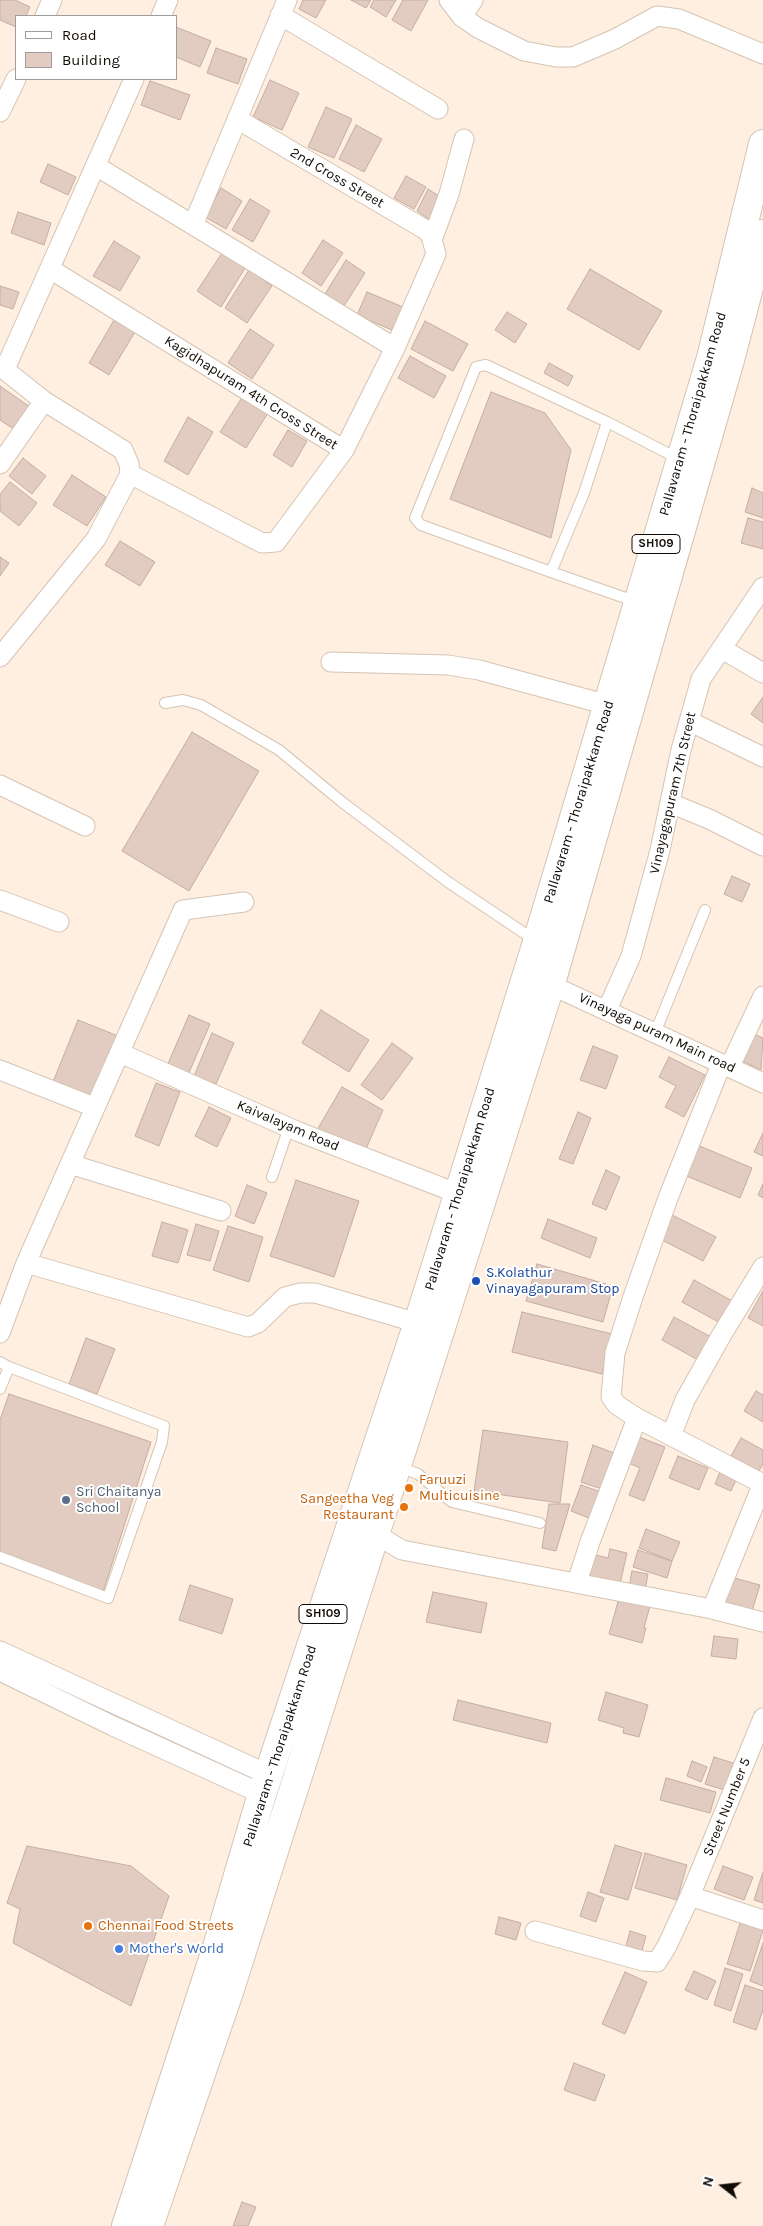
<!DOCTYPE html>
<html>
<head>
<meta charset="utf-8">
<style>
	body { margin:0 }
	#map { position:relative; width:763px; height:2226px; overflow:hidden; background:#feefe1; font-family:Karla,sans-serif }
	canvas { display:block }
	.legend { position:absolute; left:15px; top:15px; width:162px; height:65px; box-sizing:border-box; background:#fff; border:1px solid #9f9d9b; margin:0; padding:6px 9px; list-style:none; font-size:15px; color:#100b05 }
	.legend li { display:flex; align-items:center; gap:10px; height:25px }
	.legend b { width:25px; border:1px solid #9f9d9b }
	.north { position:absolute; left:698px; top:2161px; width:50px; height:50px; -webkit-text-stroke:4px #fff; paint-order:stroke; rotate:286deg; font-size:14px; font-weight:700; line-height:20px; text-align:center; color:#100b05 }
	.north::after { content:''; display:block; margin:auto; width:18px; height:22px; background:#100b05; clip-path:polygon(50% 0,100% 100%,50% 72%,0 100%) }
</style>
</head>
<body>
<div id="map">
<canvas width="763" height="2226"></canvas>
<ul class="legend">
<li><b style="height:6px;background:#fff"></b>Road</li>
<li><b style="height:14px;background:#e2cbc0"></b>Building</li>
</ul>
<div class="north">N</div>
</div>
<script>
const ctx = document.querySelector('canvas').getContext('2d');
ctx.lineJoin = 'round';
function fill(path, color) {
  ctx.fillStyle = color;
  ctx.fill(path, 'evenodd');
}
function poly(rows) {
  const path = new Path2D();
  for (const r of rows) {
    path.moveTo(r[0], r[1]);
    for (let i = 2; i < r.length; i += 2) path.lineTo(r[i], r[i + 1]);
  }
  return path;
}
function strokePath(path, color, width, dash) {
  ctx.strokeStyle = color;
  ctx.lineWidth = width;
  ctx.lineCap = dash ? 'butt' : 'round';
  ctx.setLineDash(dash || []);
  ctx.stroke(path);
}
function write(font, color, halo, rows, align = 'center') {
  ctx.font = font + ' Karla,sans-serif';
  ctx.lineWidth = 4;
  ctx.setLineDash([]);
  ctx.textBaseline = 'middle';
  ctx.strokeStyle = halo;
  ctx.fillStyle = color;
  for (const [text, x, y, turn = 0] of rows) {
    ctx.save();
    ctx.translate(x, y);
    ctx.rotate((+turn || 0) * Math.PI / 180);
    ctx.textAlign = isNaN(turn) ? turn : align;
    if (halo) ctx.strokeText(text, 0, 0);
    ctx.fillText(text, 0, 0);
    ctx.restore();
  }
}
const building = poly([
	[0,0,15,0,30,7,26,16,16,16,16,27,0,20,0,0],
	[303,0,326,0,316,18,299,9,303,0],
	[351,0,371,0,366,8,351,0],
	[374,0,396,0,386,17,370,7,374,0],
	[403,0,428,0,411,31,392,20,403,0],
	[176,27,211,41,200,67,176,57,176,27],
	[216,48,247,59,238,84,207,73,216,48],
	[270,80,299,93,282,130,253,117,270,80],
	[150,81,190,95,180,120,141,105,150,81],
	[326,107,352,119,334,158,308,147,326,107],
	[356,125,382,139,364,172,339,159,356,125],
	[48,164,76,177,68,195,40,182,48,164],
	[406,176,426,187,414,209,394,198,406,176],
	[221,188,242,201,226,229,205,217,221,188],
	[428,189,442,198,430,220,417,211,428,189],
	[250,199,270,211,253,242,232,230,250,199],
	[18,212,51,223,44,245,11,233,18,212],
	[323,240,343,253,321,286,302,273,323,240],
	[114,241,140,257,120,291,93,276,114,241],
	[222,253,245,268,221,307,197,291,222,253],
	[346,260,365,273,344,306,325,294,346,260],
	[590,269,662,311,639,350,567,309,590,269],
	[249,270,272,286,247,323,225,308,249,270],
	[0,286,19,292,13,309,0,305,0,286],
	[367,292,403,307,392,330,357,315,367,292],
	[507,312,527,324,515,343,495,330,507,312],
	[114,320,135,332,109,375,89,363,114,320],
	[425,321,468,344,453,371,411,349,425,321],
	[250,329,274,345,252,379,228,363,250,329],
	[410,356,446,376,434,398,398,378,410,356],
	[549,363,573,376,568,386,544,373,549,363],
	[0,386,30,407,15,430,0,420,0,386],
	[491,392,545,413,571,450,551,538,450,499,491,392],
	[243,396,268,413,246,448,220,432,243,396],
	[188,417,213,432,188,475,164,461,188,417],
	[288,430,307,441,292,467,273,455,288,430],
	[23,458,46,476,32,494,9,476,23,458],
	[72,475,106,497,87,526,53,505,72,475],
	[10,482,37,503,19,526,0,511,0,494,10,482],
	[752,488,763,493,763,518,745,512,752,488],
	[748,518,763,522,763,549,741,543,748,518],
	[120,541,155,562,140,586,105,565,120,541],
	[0,557,9,563,0,576,0,557],
	[763,697,763,723,751,714,763,697],
	[192,732,259,771,189,891,122,851,192,732],
	[732,876,750,884,742,902,724,894,732,876],
	[321,1010,369,1040,349,1072,302,1043,321,1010],
	[189,1015,210,1024,188,1075,167,1066,189,1015],
	[78,1020,118,1036,92,1099,53,1082,78,1020],
	[212,1033,234,1043,216,1084,194,1076,212,1033],
	[752,1033,763,1038,761,1070,740,1060,752,1033],
	[392,1043,413,1058,382,1100,361,1085,392,1043],
	[593,1046,618,1056,606,1089,580,1080,593,1046],
	[669,1057,705,1075,684,1117,665,1107,676,1086,659,1077,669,1057],
	[156,1083,180,1092,159,1146,135,1136,156,1083],
	[342,1087,383,1110,366,1149,317,1130,342,1087],
	[209,1107,231,1118,217,1147,195,1136,209,1107],
	[578,1112,591,1118,573,1164,559,1159,578,1112],
	[763,1133,763,1156,754,1152,763,1133],
	[695,1144,752,1168,740,1198,684,1175,695,1144],
	[606,1170,620,1177,606,1210,592,1204,606,1170],
	[296,1180,359,1201,334,1277,270,1256,296,1180],
	[763,1184,763,1198,758,1195,763,1184],
	[247,1185,267,1193,254,1224,235,1216,247,1185],
	[672,1215,716,1237,703,1261,660,1239,672,1215],
	[548,1219,597,1238,590,1258,541,1238,548,1219],
	[162,1222,188,1230,178,1263,152,1256,162,1222],
	[196,1224,219,1231,210,1261,187,1255,196,1224],
	[228,1226,263,1237,249,1282,213,1270,228,1226],
	[537,1264,613,1286,603,1322,526,1301,537,1264],
	[694,1280,736,1303,724,1325,682,1302,694,1280],
	[763,1291,763,1326,748,1318,763,1291],
	[522,1312,612,1334,602,1374,512,1352,522,1312],
	[674,1317,713,1338,700,1361,662,1340,674,1317],
	[86,1338,115,1349,97,1394,69,1384,86,1338],
	[756,1391,763,1395,763,1422,744,1411,756,1391],
	[9,1394,151,1442,103,1592,0,1557,0,1420,9,1394],
	[483,1430,568,1442,560,1503,474,1491,483,1430],
	[634,1435,665,1447,644,1501,629,1495,640,1468,624,1461,634,1435],
	[741,1438,763,1450,763,1464,759,1471,731,1456,741,1438],
	[593,1445,614,1453,602,1489,581,1482,593,1445],
	[678,1456,708,1468,699,1490,669,1478,678,1456],
	[720,1472,736,1480,731,1491,715,1484,720,1472],
	[581,1485,604,1493,594,1520,571,1511,581,1485],
	[549,1504,570,1504,556,1551,542,1548,549,1504],
	[646,1529,680,1542,672,1561,639,1548,646,1529],
	[610,1549,627,1553,620,1584,583,1575,588,1553,608,1558,610,1549],
	[638,1550,672,1561,667,1578,633,1567,638,1550],
	[632,1571,648,1574,645,1590,629,1587,632,1571],
	[731,1577,760,1585,752,1611,724,1602,731,1577],
	[190,1585,233,1599,222,1634,179,1620,190,1585],
	[433,1592,487,1603,481,1633,426,1622,433,1592],
	[619,1598,650,1606,644,1628,646,1628,642,1643,609,1634,619,1598],
	[714,1636,738,1639,736,1659,711,1656,714,1636],
	[606,1692,648,1705,639,1737,623,1733,624,1728,598,1720,606,1692],
	[458,1700,551,1723,547,1743,453,1720,458,1700],
	[714,1757,736,1764,728,1791,705,1784,714,1757],
	[692,1761,707,1767,701,1782,687,1776,692,1761],
	[666,1778,716,1792,710,1813,660,1800,666,1778],
	[615,1845,642,1853,628,1900,600,1892,615,1845],
	[27,1846,131,1866,169,1896,131,2006,13,1943,20,1909,7,1903,27,1846],
	[645,1853,687,1865,677,1900,635,1888,645,1853],
	[723,1866,753,1877,744,1900,714,1889,723,1866],
	[763,1872,763,1903,754,1900,763,1872],
	[588,1892,604,1898,596,1922,580,1916,588,1892],
	[499,1917,521,1923,516,1940,495,1934,499,1917],
	[742,1917,763,1923,763,1930,750,1971,727,1964,742,1917],
	[630,1931,646,1936,641,1954,625,1950,630,1931],
	[763,1943,763,1986,750,1981,763,1943],
	[725,1968,743,1974,731,2011,714,2005,725,1968],
	[694,1971,716,1981,707,2000,685,1990,694,1971],
	[625,1972,647,1982,625,2034,602,2024,625,1972],
	[745,1985,763,1991,763,2010,756,2030,733,2022,745,1985],
	[574,2063,605,2075,595,2101,564,2090,574,2063],
	[242,2202,256,2207,248,2226,233,2226,242,2202]
]);
const lane = poly([
	[607,422,584,493,551,572,421,525,415,518,476,367,486,365,607,422,613,425,679,459],
	[551,572,637,602],
	[165,703,183,700,201,705,279,750,342,802,448,882,536,941],
	[655,1033,705,910],
	[272,1177,289,1127],
	[0,1362,9,1367,164,1426,162,1442,108,1598,0,1557],
	[0,1389,9,1367],
	[397,1466,418,1474,452,1502,540,1523]
]);
const street = poly([
	[449,0,462,17,478,28,524,51,556,57,573,57,615,39,657,16,679,19,763,54],
	[280,15,438,109],
	[45,16,52,0],
	[161,16,168,0],
	[462,17,473,0],
	[0,112,16,79],
	[96,166,395,348],
	[193,225,287,0],
	[432,240,449,194,464,139],
	[50,269,344,450,395,348,436,254,431,236,426,230,237,119],
	[0,366,44,401,123,450,129,464,130,474,96,539,0,657],
	[5,369,134,79],
	[0,464,44,401],
	[130,474,262,543,276,542,344,450],
	[722,649,763,673],
	[331,662,448,665,479,670,608,705],
	[689,721,763,757],
	[0,785,85,826],
	[670,803,709,819,763,846],
	[0,900,59,922],
	[244,902,183,910,26,1263,248,1327,258,1323,285,1297,300,1293,315,1293,418,1323],
	[540,980,763,1083],
	[607,1010,631,956,660,850,681,750,701,679,763,587],
	[120,1053,299,1132,459,1194],
	[721,1065,668,1198,634,1294,615,1353,611,1397,617,1405,637,1418,763,1484],
	[728,1067,732,1062,763,996],
	[0,1070,94,1107],
	[70,1164,221,1211],
	[0,1333,26,1263],
	[671,1436,685,1400,721,1336,763,1267],
	[375,1534,402,1550,712,1609,763,1622],
	[577,1582,590,1542,637,1418],
	[712,1609,763,1483],
	[0,1651,269,1775],
	[0,1671,113,1726,262,1794],
	[690,1896,763,1920],
	[535,1931,643,1961,657,1962,667,1946,690,1896,763,1718]
]);
const primary = poly([
	[126,2226,217,1947,262,1794,418,1323,534,952,711,358,763,144],
	[149,2226,229,1992,551,983,730,360,763,234]
]);
const markers = [
	[476,1281,5,"#1a4fb4"],
	[409,1488,5,"#e8710a"],
	[66,1500,5,"#5c6f8a"],
	[404,1507,5,"#e8710a"],
	[88,1926,5,"#e8710a"],
	[119,1949,5,"#3f7fe0"]
];
const shields = [
	[656,544,48],
	[323,1614,48]
];
const shieldNames = [
	["SH109",656,544],
	["SH109",323,1614]
];
const streetNames = [
	["2nd Cross Street",337,178,30],
	["Kagidhapuram 4th Cross Street",251,393,32],
	["Pallavaram - Thoraipakkam Road",693,414,-74],
	["Vinayagapuram 7th Street",673,793,-77],
	["Pallavaram - Thoraipakkam Road",579,802,-73],
	["Vinayaga puram Main road",657,1033,25],
	["Kaivalayam Road",288,1126,23],
	["Pallavaram - Thoraipakkam Road",460,1189,-73],
	["Pallavaram - Thoraipakkam Road",280,1746,-72],
	["Street Number 5",727,1807,-68]
];
const transitNames = [
	["S.Kolathur",486,1273],
	["Vinayagapuram Stop",486,1289]
];
const foodNames = [
	["Faruuzi",419,1480],
	["Multicuisine",419,1496],
	["Sangeetha Veg",394,1499,"right"],
	["Restaurant",394,1515,"right"],
	["Chennai Food Streets",98,1926]
];
const serviceNames = [
	["Sri Chaitanya",76,1492],
	["School",76,1508]
];
const shopNames = [
	["Mother's World",129,1949]
];
fill(building, '#e2cbc0');
strokePath(building, '#c4ada2', 1);
strokePath(lane, '#d5c4b3', 12);
strokePath(street, '#d5c4b3', 21);
strokePath(primary, '#d5c4b3', 30);
strokePath(lane, '#fff', 10);
strokePath(street, '#fff', 19);
strokePath(primary, '#fff', 28);
for (const [x, y, r, color] of markers) {
  const dot = new Path2D();
  dot.arc(x, y, r, 0, 2 * Math.PI);
  ctx.fillStyle = color;
  ctx.fill(dot);
  strokePath(dot, '#fff', 2);
}
for (const [x, y, w] of shields) {
  const box = new Path2D();
  box.roundRect(x - w / 2, y - 9.5, w, 19, 4);
  ctx.fillStyle = '#fff';
  ctx.fill(box);
  strokePath(box, '#100b05', 1);
}
write('bold 12px', '#100b05', null, shieldNames);
write('14px', '#100b05', '#fff', streetNames);
write('14px', '#164399', '#fff', transitNames, 'left');
write('14px', '#c56008', '#fff', foodNames, 'left');
write('14px', '#4e5e75', '#fff', serviceNames, 'left');
write('14px', '#366cbe', '#fff', shopNames, 'left');
</script>
</body>
</html>
